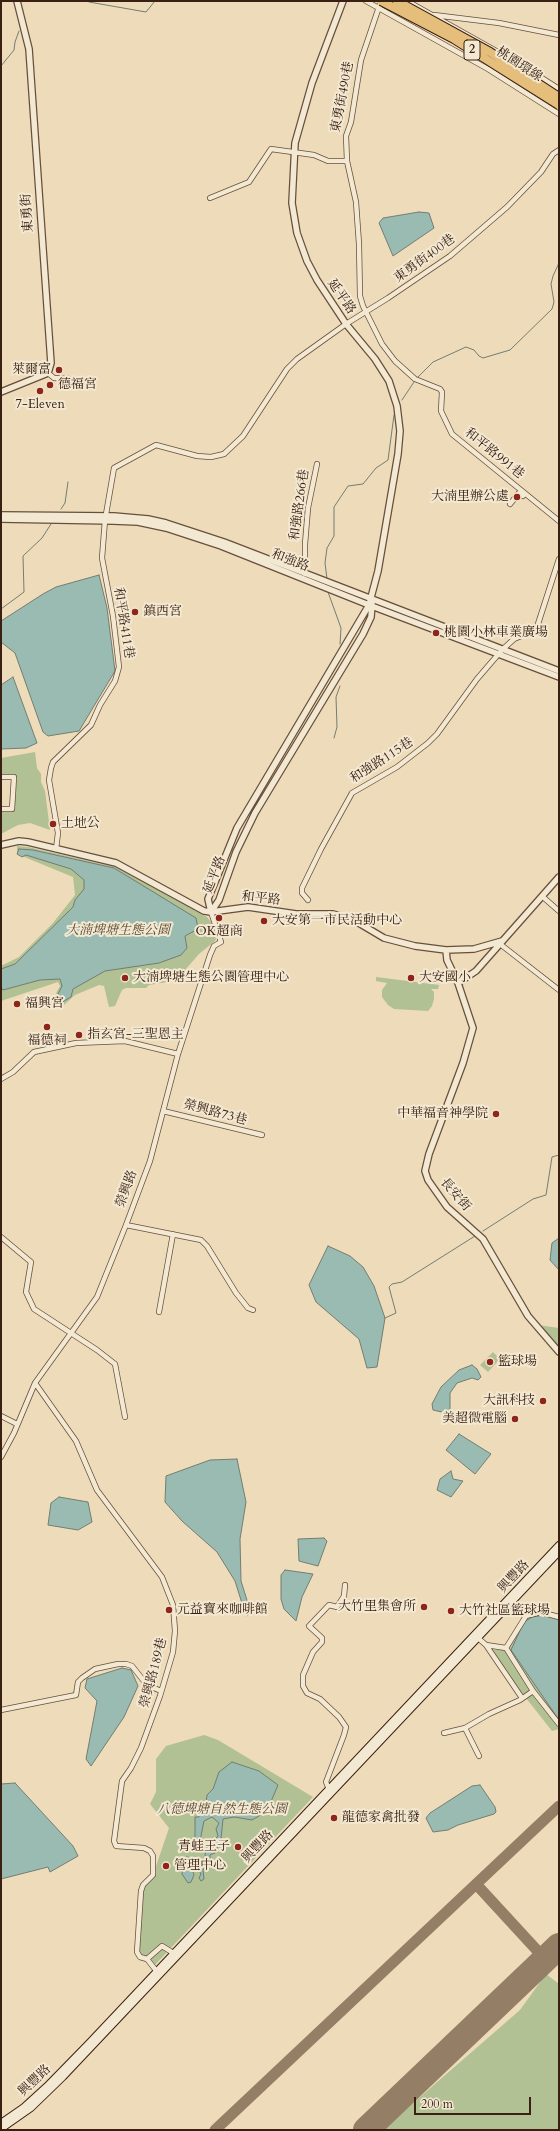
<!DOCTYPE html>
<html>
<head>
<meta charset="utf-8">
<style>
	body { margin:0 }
	#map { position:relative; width:560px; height:2131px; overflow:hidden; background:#eddbb9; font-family:Cardo,serif }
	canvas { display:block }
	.frame { position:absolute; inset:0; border:2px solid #3a2012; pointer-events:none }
	.scale { position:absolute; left:414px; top:2097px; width:117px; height:18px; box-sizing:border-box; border:2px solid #3a2012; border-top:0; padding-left:5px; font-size:12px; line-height:14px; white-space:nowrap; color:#3a2012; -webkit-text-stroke:3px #f3e8d2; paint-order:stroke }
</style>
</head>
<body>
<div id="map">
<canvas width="560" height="2131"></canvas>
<div class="frame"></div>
<div class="scale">200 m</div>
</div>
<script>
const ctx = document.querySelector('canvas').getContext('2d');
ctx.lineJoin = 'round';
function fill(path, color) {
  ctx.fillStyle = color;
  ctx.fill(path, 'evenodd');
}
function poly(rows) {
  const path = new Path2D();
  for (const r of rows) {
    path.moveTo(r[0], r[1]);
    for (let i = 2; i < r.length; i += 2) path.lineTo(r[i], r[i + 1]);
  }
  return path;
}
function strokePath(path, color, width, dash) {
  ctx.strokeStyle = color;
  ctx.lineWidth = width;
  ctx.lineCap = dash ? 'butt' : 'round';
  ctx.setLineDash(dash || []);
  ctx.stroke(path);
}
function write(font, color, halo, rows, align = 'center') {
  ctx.font = font + ' Cardo,"Noto Serif TC",serif';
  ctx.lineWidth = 4;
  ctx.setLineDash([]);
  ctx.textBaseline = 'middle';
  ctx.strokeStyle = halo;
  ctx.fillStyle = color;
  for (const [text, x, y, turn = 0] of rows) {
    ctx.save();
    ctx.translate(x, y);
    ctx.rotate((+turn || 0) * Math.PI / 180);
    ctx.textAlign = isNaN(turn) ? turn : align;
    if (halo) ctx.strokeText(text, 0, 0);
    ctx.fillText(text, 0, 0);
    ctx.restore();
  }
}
const green = poly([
	[35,752,37,768,41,774,41,782,45,791,50,830,30,823,18,825,1,834,1,811,14,810,17,777,1,774,1,758],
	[17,846,28,847,115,867,207,917,211,922,217,936,215,941,199,954,185,970,167,982,149,985,146,988,126,988,122,990,115,1006,109,1007,104,986,99,985,75,995,64,1005,56,1009,51,1007,47,1004,53,999,60,986,58,982,1,1001,1,966,19,957,53,923,75,895,73,877,17,854],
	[376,977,439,985,438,989,431,989,434,992,434,999,432,1006,428,1011,394,1009,388,1005,382,997,382,990,387,983,376,981],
	[538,1325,559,1328,559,1347,559,1346],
	[493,1352,500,1359,488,1372,480,1365],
	[540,1614,559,1619,559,1729,552,1731,496,1660,493,1650,503,1650,508,1648,518,1629,531,1616],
	[204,1735,218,1740,313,1797,153,1967,137,1952,141,1891,153,1875,169,1828,150,1804,156,1792,156,1759,166,1746],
	[546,1974,559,1984,559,2130,382,2130,520,2010]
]);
const water = poly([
	[419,212,429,213,434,228,393,256,379,223,383,218,419,212],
	[99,575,107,608,115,671,79,731,48,736,43,732,15,653,1,642,1,621,43,594,56,587,99,575],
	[13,677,37,743,26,748,1,749,1,685,13,677],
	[19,849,33,850,114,868,196,918,198,929,185,936,187,948,181,955,159,963,105,971,73,989,71,997,59,1004,55,1000,62,986,60,979,40,980,3,990,1,987,1,969,15,964,73,907,75,900,84,889,84,880,71,869,26,855,22,857,17,854,19,849],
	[559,1238,559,1270,550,1260,552,1243,559,1238],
	[328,1246,350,1256,363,1267,374,1286,385,1318,377,1367,367,1368,359,1339,316,1302,309,1285,328,1246],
	[472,1365,477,1369,481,1377,478,1380,472,1378,457,1383,450,1393,450,1414,433,1410,432,1404,441,1387,459,1370,472,1365],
	[459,1434,491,1454,475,1474,446,1450,459,1434],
	[237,1459,246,1502,240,1539,241,1581,251,1613,246,1616,235,1581,217,1552,182,1521,165,1502,166,1476,210,1460,237,1459],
	[451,1471,453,1479,463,1481,451,1497,437,1490,440,1479,451,1471],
	[59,1497,88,1502,92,1522,78,1530,48,1525,51,1503,59,1497],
	[324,1538,327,1541,318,1566,299,1561,298,1539,324,1538],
	[285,1570,313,1574,302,1597,296,1621,284,1609,281,1599,281,1575,285,1570],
	[545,1615,559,1619,559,1720,511,1650,524,1622,532,1617,545,1615],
	[122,1668,131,1670,138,1686,124,1717,91,1766,86,1759,97,1701,85,1688,87,1679,122,1668],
	[232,1762,259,1771,278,1785,270,1804,259,1816,252,1820,234,1817,223,1819,221,1839,215,1853,210,1855,210,1862,207,1860,205,1855,207,1846,215,1846,214,1840,218,1836,216,1829,219,1823,212,1817,204,1821,200,1841,195,1841,195,1817,199,1817,199,1811,205,1811,207,1795,213,1789,219,1772,232,1762],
	[15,1783,73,1846,78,1856,50,1872,48,1867,1,1879,1,1784,15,1783],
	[480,1785,495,1807,496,1812,494,1814,458,1825,448,1830,433,1832,426,1818,430,1813,472,1786,480,1785],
	[186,1857,192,1858,200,1866,206,1862,208,1863,203,1870,204,1879,201,1881,199,1878,201,1874,196,1865,194,1864,192,1868,194,1875,191,1882,188,1883,182,1874,183,1862,186,1857]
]);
const stream = poly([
	[89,2,146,12,155,1],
	[1,66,14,50,15,42,19,31],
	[418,377,433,362,466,347,474,350,479,356,483,358,510,350,552,309,554,302,551,284,553,276,559,263],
	[402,400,414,382],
	[61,509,65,503,68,482],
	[327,579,325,563,327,548,334,536,334,507,348,486,363,484,376,468,388,460,394,415],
	[328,592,341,628,340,644],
	[1,609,24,592,23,556,42,538,51,524],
	[334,738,337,727,336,697,340,686],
	[483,1231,533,1199,546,1195,552,1157,559,1155],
	[385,1318,396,1313,389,1287,392,1284,402,1282,475,1236]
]);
const taxiway = poly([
	[476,1884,545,1959],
	[215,2130,559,1806]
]);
const runway = poly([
	[366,2130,559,1946]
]);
const minor = poly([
	[366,1,488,69,559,114],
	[381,1,361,60,351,122,346,136,347,161,356,202,359,244,360,296,363,306,382,344,395,361,415,379,440,389,442,392,441,411,452,434,559,521],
	[407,1,523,66,559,89],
	[434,15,499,23,559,35],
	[210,198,249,182,271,149,314,155,328,161,347,161],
	[48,373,54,378,87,380],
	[510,504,519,493,523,496],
	[305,574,305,544,308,508,317,464],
	[1,777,14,777,12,809,1,809],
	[56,849,58,833,49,780,51,768,53,762,91,725,100,705,115,681,119,667,113,616,102,558,105,520,114,468,156,445,197,456,211,457,224,454,243,436,287,369,297,359,346,324,388,298,450,256,507,207,541,172,553,154,559,150],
	[543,897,559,911],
	[308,900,302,893,302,888,321,849,352,793,397,767,428,743,437,734,477,679,502,650,514,639,531,632,537,627,559,559],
	[500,944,559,990],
	[1,1079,13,1072,34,1052,76,1043,125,1041,178,1054],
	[163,1111,262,1135],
	[126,1225,201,1240,207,1246,236,1293,248,1308,253,1310],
	[1,1237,31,1262,26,1292,34,1309,97,1350,115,1364,125,1417],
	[159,1312,173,1234],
	[35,1383,76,1441,97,1490,162,1577,173,1605,175,1631,173,1652,160,1696,141,1748,131,1768,122,1781,114,1841,116,1846,144,1848,150,1851,153,1856,153,1875,143,1885,141,1891,137,1952,140,1957,147,1959,158,1973],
	[1,1416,17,1424],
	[1,1457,14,1433,35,1383,97,1297,126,1225,150,1161,178,1054,210,955,214,946,221,942,211,912],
	[478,1638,486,1645,506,1648,533,1691,559,1724],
	[486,1645,522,1698],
	[506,1648,526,1616,540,1612,559,1617],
	[1,1710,76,1695,78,1682,82,1678,95,1669,118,1664,126,1664,132,1666,147,1685,161,1691],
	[465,1728,479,1756],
	[444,1733,465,1728,489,1714,520,1700,533,1691],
	[330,1792,326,1782,344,1735,346,1727,339,1717,320,1699,307,1693,303,1686,303,1675,313,1652,322,1642,322,1638,309,1626,329,1605,337,1607,344,1596,345,1585],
	[147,1959,162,1946,175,1954]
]);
const tertiary = poly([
	[1,392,48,373,51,363,29,49,17,1],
	[1,515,114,516,148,519,166,523,224,542,559,671],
	[1,519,113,521,138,522,166,528,221,546,369,605,559,677],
	[1,845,19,841,28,842,116,863,204,911,211,912,248,907,296,914,333,914,352,919,384,938,415,946,446,950,474,949,502,941],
	[211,912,208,899,237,828,369,605,378,571,398,454,400,431,397,406,389,381,375,359,346,324,317,280,307,261,297,233,292,203,295,143,312,83,343,1],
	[211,912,219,900,236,852,255,813,363,634,371,617,372,604],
	[446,950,447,960,458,983,473,1028,463,1063,429,1154,425,1171,428,1180,447,1207,483,1239,528,1316,559,1352],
	[458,983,476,971,559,877]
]);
const secondary = poly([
	[1,2123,24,2107,47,2086,89,2043,559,1545],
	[1,2129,31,2108,63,2077,559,1552]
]);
const motorwayBridge = poly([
	[381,1,454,39,559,105],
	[397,1,490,52,559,97]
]);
const markers = [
	[59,370,4,"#8f2418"],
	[50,385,4,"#8f2418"],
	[40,391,4,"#8f2418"],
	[517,497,4,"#8f2418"],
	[135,612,4,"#8f2418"],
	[436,633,4,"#8f2418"],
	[53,824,4,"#8f2418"],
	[219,918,4,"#8f2418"],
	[264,921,4,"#8f2418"],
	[125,978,4,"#8f2418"],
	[411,978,4,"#8f2418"],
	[17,1004,4,"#8f2418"],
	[47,1027,4,"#8f2418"],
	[79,1035,4,"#8f2418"],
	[496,1114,4,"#8f2418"],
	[490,1362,4,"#8f2418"],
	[543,1401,4,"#8f2418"],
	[515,1419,4,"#8f2418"],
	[424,1607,4,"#8f2418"],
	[169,1610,4,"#8f2418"],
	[451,1611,4,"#8f2418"],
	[334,1818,4,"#8f2418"],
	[238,1847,4,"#8f2418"],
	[166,1866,4,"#8f2418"]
];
const shields = [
	[472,50,16]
];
const shieldNames = [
	["2",472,50]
];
const streetNames = [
	["桃園環線",519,65,33],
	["東勇街490巷",343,97,-79],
	["東勇街",28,213,-94],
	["東勇街400巷",425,259,-36],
	["延平路",341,297,56],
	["和平路991巷",494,454,39],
	["和強路266巷",300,505,-82],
	["和強路",290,561,21],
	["和平路411巷",123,623,81],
	["和強路115巷",382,761,-33],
	["延平路",215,875,-69],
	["和平路",261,899,6],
	["榮興路73巷",215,1113,15],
	["榮興路",127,1189,-70],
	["長安街",455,1195,49],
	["興豐路",514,1577,-47],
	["榮興路189巷",154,1673,-75],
	["興豐路",258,1847,-47],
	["興豐路",35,2081,-43]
];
const poiNames = [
	["萊爾富",51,370,"right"],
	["德福宮",58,385],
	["7-Eleven",40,405,"center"],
	["大湳里辦公處",509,497,"right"],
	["鎮西宮",143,612],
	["桃園小林車業廣場",444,633],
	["土地公",61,824],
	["大安第一市民活動中心",272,921],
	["OK超商",219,932,"center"],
	["大湳埤塘生態公園管理中心",133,978],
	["大安國小",419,978],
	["福興宮",25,1004],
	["指玄宮-三聖恩主",87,1035],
	["福德祠",47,1041,"center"],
	["中華福音神學院",488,1114,"right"],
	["籃球場",498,1362],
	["大訊科技",535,1401,"right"],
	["美超微電腦",507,1419,"right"],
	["大竹里集會所",416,1607,"right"],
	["元益寶來咖啡館",177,1610],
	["大竹社區籃球場",459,1611],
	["龍德家禽批發",342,1818],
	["青蛙王子",230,1847,"right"],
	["管理中心",174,1866]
];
const parkNames = [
	["大湳埤塘生態公園",118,931],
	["八德埤塘自然生態公園",222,1810]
];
fill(green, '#b2c194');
fill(water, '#99bbb2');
strokePath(water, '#737d72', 1);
strokePath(stream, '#737d72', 1);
strokePath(taxiway, '#947e66', 11);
strokePath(runway, '#947e66', 26);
strokePath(minor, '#674f3c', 6);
strokePath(tertiary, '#674f3c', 8);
strokePath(secondary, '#3a2012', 8);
strokePath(minor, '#f3e8d2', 4.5);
strokePath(tertiary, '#f3e8d2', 5.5);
strokePath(secondary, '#f3e8d2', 6);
strokePath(motorwayBridge, '#3a2012', 10, []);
strokePath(motorwayBridge, '#e6be7c', 8);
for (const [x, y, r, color] of markers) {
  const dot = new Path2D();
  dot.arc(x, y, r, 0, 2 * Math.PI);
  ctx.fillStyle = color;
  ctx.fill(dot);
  strokePath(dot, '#f3e8d2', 1.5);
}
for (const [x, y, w] of shields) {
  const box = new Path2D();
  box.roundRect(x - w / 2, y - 10, w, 20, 3);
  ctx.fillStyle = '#f3e8d2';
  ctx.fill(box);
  strokePath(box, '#3a2012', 1);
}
write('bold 12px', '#3a2012', null, shieldNames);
write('13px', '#3a2012', '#f3e8d2', streetNames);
write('13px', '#3a2012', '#f3e8d2', poiNames, 'left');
write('italic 13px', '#584832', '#f3e8d2', parkNames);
</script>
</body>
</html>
